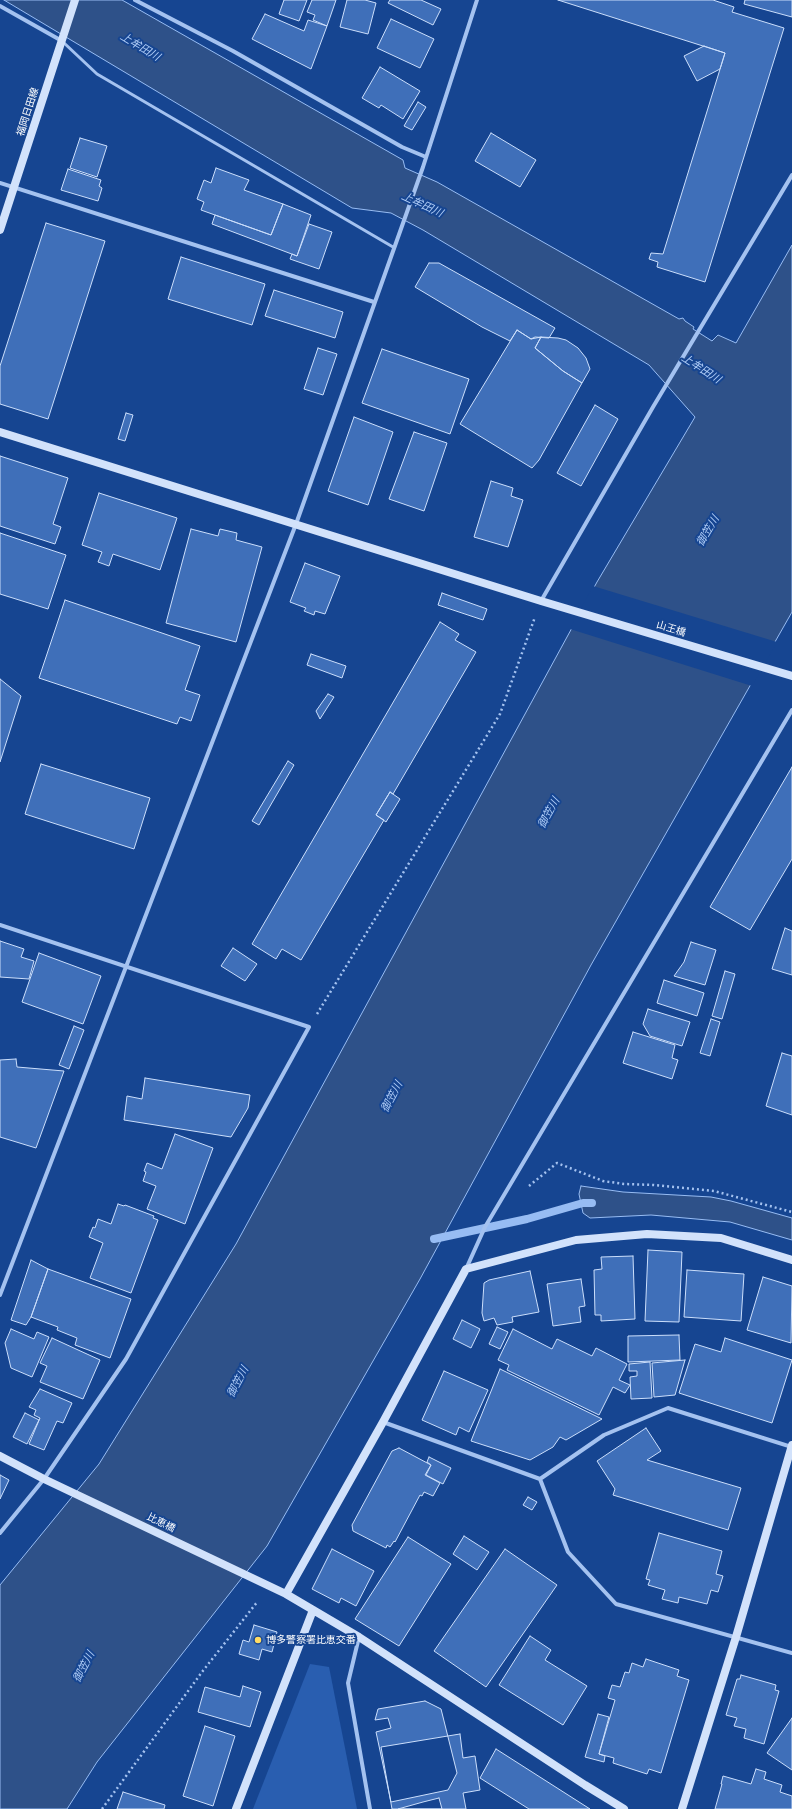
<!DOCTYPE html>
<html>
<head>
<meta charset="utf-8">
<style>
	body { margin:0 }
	canvas { display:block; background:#164591 }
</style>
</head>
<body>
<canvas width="792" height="1809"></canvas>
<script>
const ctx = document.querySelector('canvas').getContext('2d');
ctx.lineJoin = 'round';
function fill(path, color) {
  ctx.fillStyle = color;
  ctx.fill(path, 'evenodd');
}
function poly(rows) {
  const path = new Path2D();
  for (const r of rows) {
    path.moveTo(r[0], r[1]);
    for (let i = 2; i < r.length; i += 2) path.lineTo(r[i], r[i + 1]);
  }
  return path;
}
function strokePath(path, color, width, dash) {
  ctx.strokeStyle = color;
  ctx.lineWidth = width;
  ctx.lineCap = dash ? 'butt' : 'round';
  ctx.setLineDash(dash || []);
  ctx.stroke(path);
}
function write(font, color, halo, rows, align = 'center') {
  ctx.font = font + ' "Fira Sans","Noto Sans JP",sans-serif';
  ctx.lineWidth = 4;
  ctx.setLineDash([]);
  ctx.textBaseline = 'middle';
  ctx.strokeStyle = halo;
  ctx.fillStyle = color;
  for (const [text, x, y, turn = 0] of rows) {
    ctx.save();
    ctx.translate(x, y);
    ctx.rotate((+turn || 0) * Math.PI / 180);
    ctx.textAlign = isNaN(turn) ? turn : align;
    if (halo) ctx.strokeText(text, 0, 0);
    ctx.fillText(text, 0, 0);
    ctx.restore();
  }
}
const green = poly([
	[310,1664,329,1667,357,1809,253,1809]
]);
const water = poly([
	[4,0,122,0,403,160,405,168,437,182,679,319,683,318,685,321,694,327,693,329,712,341,718,335,736,343,792,245,792,612,591,965,420,1279,267,1546,97,1762,67,1809,0,1809,0,1585,99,1464,236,1244,597,582,695,417,649,365,423,230,391,213,352,208,4,0],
	[581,1186,623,1192,711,1197,731,1201,792,1218,792,1240,730,1222,651,1215,590,1218,583,1213,579,1194,581,1186]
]);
const pier = poly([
	[593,586,777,642,752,686,570,629]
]);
const stream = poly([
	[434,1239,527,1219,583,1203,592,1203]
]);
const building = poly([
	[284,0,307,0,299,21,279,14,284,0],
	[312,0,336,0,327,26,313,20,315,15,307,12,312,0],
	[347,0,365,0,376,3,368,34,340,27,347,0],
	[390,0,421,0,441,9,433,25,388,3,390,0],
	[558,0,713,0,734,7,732,12,784,28,705,282,657,267,658,262,649,259,651,253,663,254,725,53,558,0],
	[745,0,792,0,792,17,744,4,745,0],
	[265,14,304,31,308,20,327,26,311,69,252,39,265,14],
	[391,19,434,39,420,68,377,48,391,19],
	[704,46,725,53,720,69,697,81,684,56,704,46],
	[380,67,420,91,403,119,381,105,379,108,362,98,380,67],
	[418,102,426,107,412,130,404,126,418,102],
	[491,133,536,160,520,187,475,161,491,133],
	[80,138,107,146,97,177,70,168,80,138],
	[216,168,249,180,244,190,283,204,271,235,201,210,204,202,197,199,204,180,211,183,216,168],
	[68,169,101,180,99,186,102,188,98,201,61,190,68,169],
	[283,204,311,215,297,256,212,224,215,215,271,235,283,204],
	[46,223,105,241,48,419,0,404,0,366,46,223],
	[309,224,332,232,319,269,290,259,292,254,297,256,309,224],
	[181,257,265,284,252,325,168,299,181,257],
	[429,263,439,263,555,328,549,338,535,337,531,339,517,330,510,341,482,327,415,287,429,263],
	[274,290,343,312,335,338,265,316,274,290],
	[517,330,531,339,541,337,535,348,563,371,582,383,539,460,532,468,460,424,517,330],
	[541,337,558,338,566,340,578,348,586,358,590,369,582,383,563,371,535,348,541,337],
	[318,348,337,354,323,395,304,389,318,348],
	[382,349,469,379,450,434,362,403,382,349],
	[595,405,618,419,581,486,557,473,595,405],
	[126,413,133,415,125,441,118,439,126,413],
	[354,417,393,432,368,505,328,491,354,417],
	[414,432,447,443,424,511,389,499,414,432],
	[0,456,68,478,53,524,61,527,55,544,0,526,0,456],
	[491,481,513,488,511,496,523,500,508,547,474,537,491,481],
	[99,493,177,518,160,570,113,554,109,566,98,562,102,552,82,545,99,493],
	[191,529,218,536,220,529,237,533,236,540,262,547,236,642,166,623,191,529],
	[0,533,66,555,48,609,0,594,0,533],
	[305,563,340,576,325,614,315,611,314,615,304,611,306,608,290,602,305,563],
	[442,593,487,609,483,620,438,605,442,593],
	[65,600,200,646,185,690,200,695,191,721,180,717,177,724,39,678,65,600],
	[440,622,459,634,455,640,476,652,393,794,390,792,376,815,384,820,301,960,282,949,276,959,252,944,440,622],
	[311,654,346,666,342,678,307,665,311,654],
	[0,679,21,696,0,762,0,679],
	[328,694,334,697,320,719,316,711,328,694],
	[288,761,294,765,259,825,252,821,288,761],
	[41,764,150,798,134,849,25,814,41,764],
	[792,767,792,859,750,930,710,907,792,767],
	[390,792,400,799,386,822,376,815,390,792],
	[785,928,792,931,792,975,772,969,785,928],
	[0,941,24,949,21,957,34,961,29,979,0,977,0,941],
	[691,942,716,950,705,985,674,976,684,962,691,942],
	[233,948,257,964,245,981,221,966,233,948],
	[39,953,101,976,83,1024,22,1002,39,953],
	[725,971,735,974,722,1019,712,1016,725,971],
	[664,980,704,993,697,1016,657,1003,664,980],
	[648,1009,690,1022,682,1046,650,1036,643,1024,648,1009],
	[711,1019,720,1022,710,1056,700,1053,711,1019],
	[74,1026,84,1030,69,1069,59,1065,74,1026],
	[633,1032,675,1045,672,1058,678,1060,672,1079,623,1063,633,1032],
	[782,1053,792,1056,792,1115,766,1106,782,1053],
	[16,1059,17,1067,64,1071,36,1148,0,1137,0,1060,16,1059],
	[145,1078,250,1095,248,1108,231,1137,124,1120,127,1096,142,1099,145,1078],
	[175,1134,213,1148,185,1224,147,1209,156,1186,143,1181,146,1172,144,1171,147,1163,162,1169,175,1134],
	[118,1204,124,1206,125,1205,154,1216,153,1218,158,1220,131,1293,90,1278,103,1243,89,1237,93,1227,95,1228,98,1219,111,1224,118,1204],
	[648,1250,682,1252,679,1322,645,1321,648,1250],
	[633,1256,635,1319,601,1321,601,1315,595,1315,594,1270,602,1269,601,1257,633,1256],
	[31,1260,48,1269,31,1317,26,1325,11,1320,31,1260],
	[48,1269,131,1299,110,1358,75,1345,77,1338,57,1330,58,1327,31,1317,48,1269],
	[687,1270,744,1274,741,1321,684,1317,687,1270],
	[530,1271,539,1312,512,1317,513,1322,497,1325,494,1318,484,1321,482,1313,484,1283,489,1280,530,1271],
	[763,1277,792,1286,791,1343,747,1330,763,1277],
	[581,1279,585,1306,579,1307,581,1322,553,1326,547,1284,581,1279],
	[462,1320,480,1329,471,1348,453,1339,462,1320],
	[497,1327,508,1332,500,1349,489,1344,497,1327],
	[11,1329,34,1339,37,1332,49,1337,32,1377,11,1368,5,1343,11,1329],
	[513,1329,552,1349,557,1339,592,1356,596,1348,627,1364,619,1380,630,1385,625,1393,613,1387,599,1415,507,1370,509,1365,498,1360,513,1329],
	[679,1335,680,1360,628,1362,628,1336,679,1335],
	[52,1338,100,1360,83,1399,40,1382,47,1366,40,1363,52,1338],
	[725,1338,792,1360,772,1423,679,1393,695,1344,721,1352,725,1338],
	[685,1360,675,1395,654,1397,652,1363,685,1360],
	[650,1362,652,1398,631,1399,630,1377,637,1376,637,1371,629,1371,629,1364,650,1362],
	[500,1369,602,1419,566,1440,560,1437,553,1447,530,1460,471,1441,500,1369],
	[444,1371,488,1390,469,1432,459,1427,456,1435,422,1420,444,1371],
	[40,1389,72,1403,63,1423,57,1421,44,1450,29,1444,40,1418,34,1415,36,1410,29,1407,40,1389],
	[25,1413,39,1420,27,1444,13,1437,25,1413],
	[646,1428,661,1451,647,1460,741,1488,728,1530,613,1495,615,1489,597,1461,646,1428],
	[399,1448,431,1465,425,1475,440,1483,433,1496,424,1492,422,1496,420,1495,395,1542,394,1541,390,1547,387,1545,386,1548,353,1531,352,1525,392,1451,399,1448],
	[429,1457,451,1468,443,1484,426,1475,431,1465,427,1462,429,1457],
	[0,1475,9,1480,0,1499,0,1475],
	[528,1497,537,1502,532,1510,523,1505,528,1497],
	[659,1533,722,1551,716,1574,723,1576,718,1592,711,1590,707,1604,679,1597,678,1603,662,1599,665,1590,648,1585,650,1580,646,1579,659,1533],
	[464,1536,489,1552,477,1570,453,1554,464,1536],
	[408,1537,451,1564,399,1646,355,1619,408,1537],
	[332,1549,374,1571,356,1606,341,1598,339,1603,312,1589,332,1549],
	[505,1549,557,1585,486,1687,434,1651,505,1549],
	[254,1625,277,1632,272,1652,262,1649,259,1660,239,1654,243,1640,249,1642,254,1625],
	[530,1636,551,1650,545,1660,587,1686,563,1725,499,1685,530,1636],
	[646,1659,679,1670,677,1676,689,1680,661,1773,649,1769,647,1774,613,1763,614,1758,599,1754,615,1700,608,1698,612,1685,620,1687,625,1672,629,1673,632,1663,643,1667,646,1659],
	[741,1675,776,1685,775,1690,779,1691,764,1744,744,1738,746,1729,734,1726,737,1718,726,1715,737,1679,740,1679,741,1675],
	[243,1686,261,1692,250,1727,198,1712,205,1687,240,1697,243,1686],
	[425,1701,441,1709,457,1773,448,1790,391,1802,376,1732,391,1728,388,1718,375,1720,378,1709,425,1701],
	[598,1714,609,1717,599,1754,605,1756,604,1762,585,1757,598,1714],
	[792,1718,792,1770,767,1753,792,1718],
	[205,1726,235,1736,213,1806,183,1796,205,1726],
	[460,1734,463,1758,475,1756,480,1790,463,1793,466,1809,392,1809,381,1747,460,1734],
	[496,1749,590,1809,529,1809,480,1778,496,1749],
	[756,1769,766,1772,764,1779,782,1785,780,1792,792,1796,792,1809,715,1809,722,1784,721,1784,723,1776,751,1784,756,1769],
	[123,1792,165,1805,164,1809,117,1809,123,1792],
	[439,1798,442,1809,398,1809,423,1802,439,1798]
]);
const path = poly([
	[317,1014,500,714,535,617],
	[529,1186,557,1163,603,1181,624,1184,654,1185,714,1191,792,1212],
	[102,1809,202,1672,258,1601]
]);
const lane = poly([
	[63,42,97,74,393,247]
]);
const street = poly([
	[135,0,233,51,402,147,426,157],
	[0,6,62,41],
	[0,183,374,302],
	[541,601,653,407,792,175],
	[0,925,309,1027,126,1359,44,1479,0,1533],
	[466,1269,485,1227,792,710],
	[0,1295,296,524,423,167,477,0],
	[383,1422,540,1479],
	[792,1447,668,1408,604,1435,540,1479,568,1552,616,1604,792,1653],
	[359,1637,348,1683,370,1809]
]);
const secondary = poly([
	[0,230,75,0],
	[0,432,541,601,792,676],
	[0,1456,44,1479,286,1594,359,1637,585,1785,624,1809],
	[286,1594,383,1422,466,1269,576,1240,647,1234,721,1238,792,1260],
	[236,1809,313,1610],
	[682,1809,736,1637,792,1445]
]);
const markers = [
	[258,1640,4,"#ffdb64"]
];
const streetNames = [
	["福岡日田線",28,112,-72],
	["山王橋",671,629,17],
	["比恵橋",161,1523,26]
];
const poiNames = [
	["博多警察署比恵交番",266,1640]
];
const waterNames = [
	["上牟田川",140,47,31],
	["上牟田川",422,205,25],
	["上牟田川",701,369,33],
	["御笠川",708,531,-59],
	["御笠川",549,813,-61],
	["御笠川",392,1097,-62],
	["御笠川",238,1382,-62],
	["御笠川",84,1667,-62]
];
fill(green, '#295eb0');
fill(water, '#2e5189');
strokePath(water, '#97bcf3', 1);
fill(pier, '#164591');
strokePath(stream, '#97bcf3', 8);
fill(building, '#3f6fb9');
strokePath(building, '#cbdefb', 1);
strokePath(path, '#a4c2f0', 2.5, [2, 3]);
strokePath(lane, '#a4c2f0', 3);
strokePath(street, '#a4c2f0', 4);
strokePath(secondary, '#d2e2fb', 8);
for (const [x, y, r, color] of markers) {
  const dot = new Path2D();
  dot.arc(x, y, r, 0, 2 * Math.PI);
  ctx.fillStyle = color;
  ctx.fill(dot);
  strokePath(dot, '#164591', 1.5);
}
write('10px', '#fff', '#164591', streetNames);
write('10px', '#fff', '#164591', poiNames, 'left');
write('italic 11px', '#b0cdf7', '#164591', waterNames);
</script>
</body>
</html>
